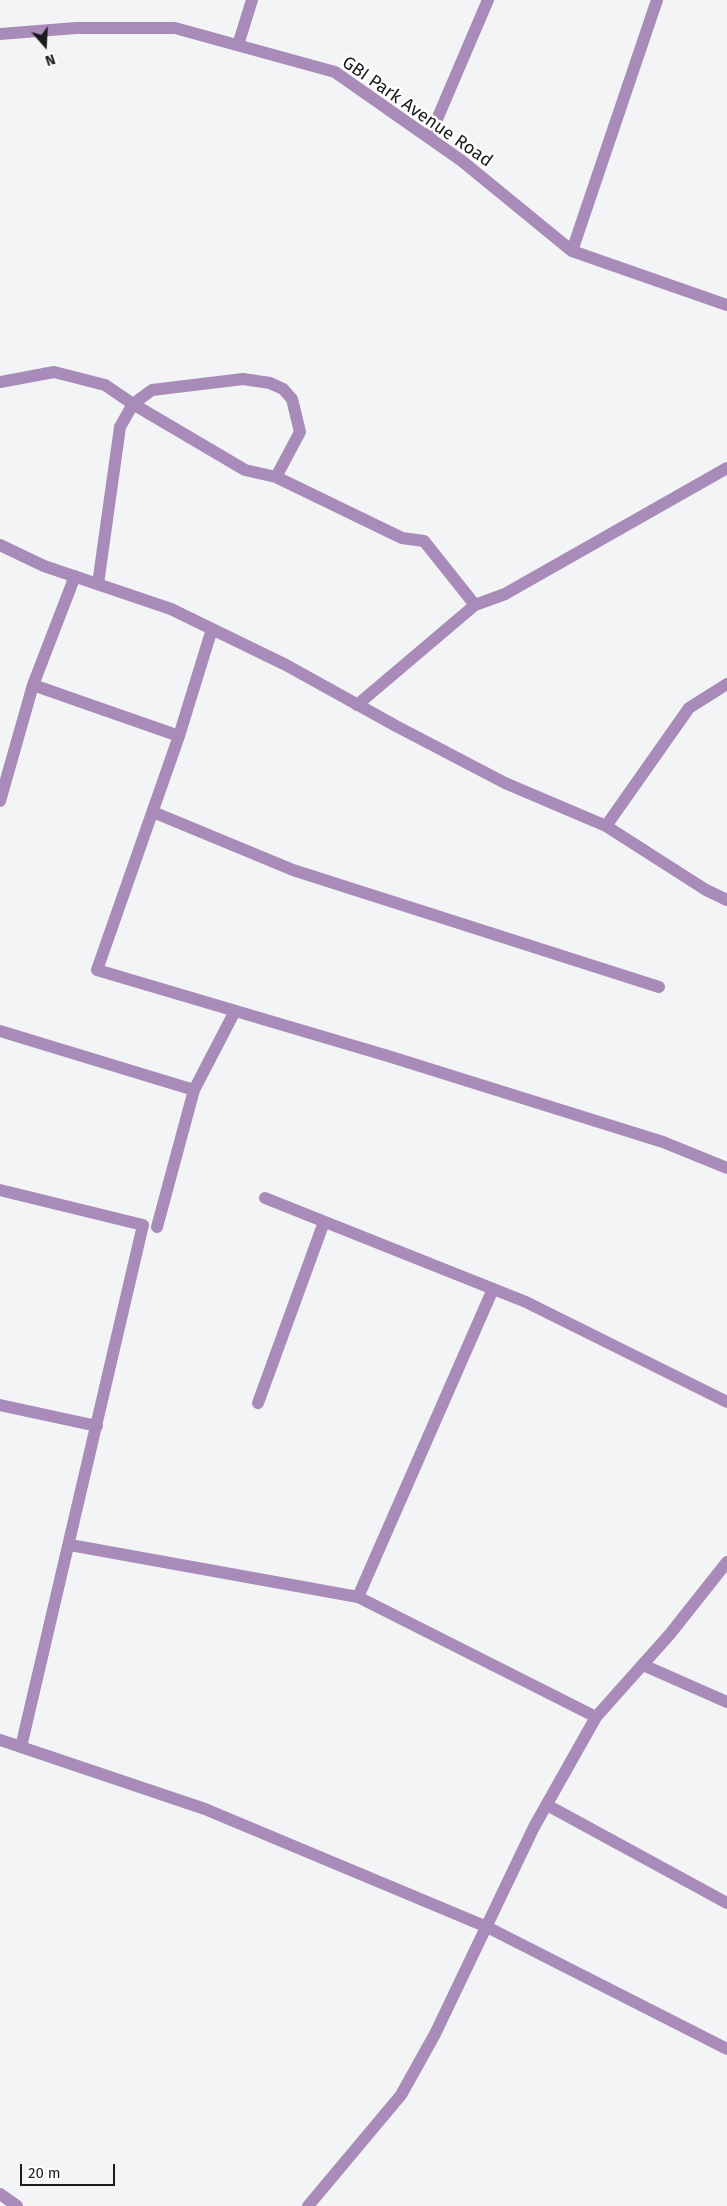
<!DOCTYPE html>
<html>
<head>
<meta charset="utf-8">
<style>
	body { margin:0 }
	#map { position:relative; width:727px; height:2206px; overflow:hidden; background:#f3f4f5; font-family:"Fira Sans",sans-serif }
	canvas { display:block }
	.north { position:absolute; left:20px; top:20px; width:50px; height:50px; -webkit-text-stroke:4px #fff; paint-order:stroke; rotate:161deg; font-size:14px; font-weight:700; line-height:20px; text-align:center; color:#1b1c1c }
	.north::after { content:''; display:block; margin:auto; width:18px; height:22px; background:#1b1c1c; clip-path:polygon(50% 0,100% 100%,50% 72%,0 100%) }
	.scale { position:absolute; left:20px; top:2164px; width:95px; height:22px; box-sizing:border-box; border:2px solid #1b1c1c; border-top:0; padding-left:6px; font-size:15px; line-height:18px; white-space:nowrap; color:#1b1c1c; -webkit-text-stroke:4px #fff; paint-order:stroke }
</style>
</head>
<body>
<div id="map">
<canvas width="727" height="2206"></canvas>
<div class="north">N</div>
<div class="scale">20 m</div>
</div>
<script>
const ctx = document.querySelector('canvas').getContext('2d');
ctx.lineJoin = 'round';
function poly(rows) {
  const path = new Path2D();
  for (const r of rows) {
    path.moveTo(r[0], r[1]);
    for (let i = 2; i < r.length; i += 2) path.lineTo(r[i], r[i + 1]);
  }
  return path;
}
function strokePath(path, color, width, dash) {
  ctx.strokeStyle = color;
  ctx.lineWidth = width;
  ctx.lineCap = dash ? 'butt' : 'round';
  ctx.setLineDash(dash || []);
  ctx.stroke(path);
}
function write(font, color, halo, rows, align = 'center') {
  ctx.font = font + ' "Fira Sans",sans-serif';
  ctx.lineWidth = 5;
  ctx.setLineDash([]);
  ctx.textBaseline = 'middle';
  ctx.strokeStyle = halo;
  ctx.fillStyle = color;
  for (const [text, x, y, turn = 0] of rows) {
    ctx.save();
    ctx.translate(x, y);
    ctx.rotate((+turn || 0) * Math.PI / 180);
    ctx.textAlign = isNaN(turn) ? turn : align;
    if (halo) ctx.strokeText(text, 0, 0);
    ctx.fillText(text, 0, 0);
    ctx.restore();
  }
}
const street = poly([
	[0,34,76,28,175,28,335,72,462,161,572,251,727,305],
	[238,45,252,0],
	[429,138,488,0],
	[572,251,657,0],
	[0,382,54,372,105,385,133,404,245,470,276,477,402,538,424,541,475,605],
	[0,545,44,566,171,609,286,665,396,726,505,783,606,826,706,890,727,900],
	[98,584,120,427,133,404,152,390,243,379,270,383,283,389,292,399,300,432,276,477],
	[33,685,179,736,212,629],
	[357,705,475,605,505,594,727,468],
	[179,736,97,970,388,1056,663,1142,727,1168],
	[0,801,33,685,75,576],
	[153,812,293,870,659,987],
	[606,826,689,708,727,684],
	[0,1031,194,1090],
	[0,1190,143,1225,21,1747],
	[265,1198,526,1302,727,1402],
	[157,1227,194,1090,235,1011],
	[258,1403,324,1222],
	[0,1405,97,1426],
	[70,1545,358,1597,596,1717],
	[358,1597,493,1289],
	[643,1665,727,1702],
	[0,1740,205,1809,487,1927,727,2049],
	[547,1805,727,1903],
	[0,2194,17,2206],
	[308,2206,401,2095,435,2034,534,1827,596,1717,670,1634,727,1562]
]);
const streetNames = [
	["GBI Park Avenue Road",417,112,35]
];
strokePath(street, '#a98bb9', 12);
write('18px', '#1b1c1c', '#fff', streetNames);
</script>
</body>
</html>
